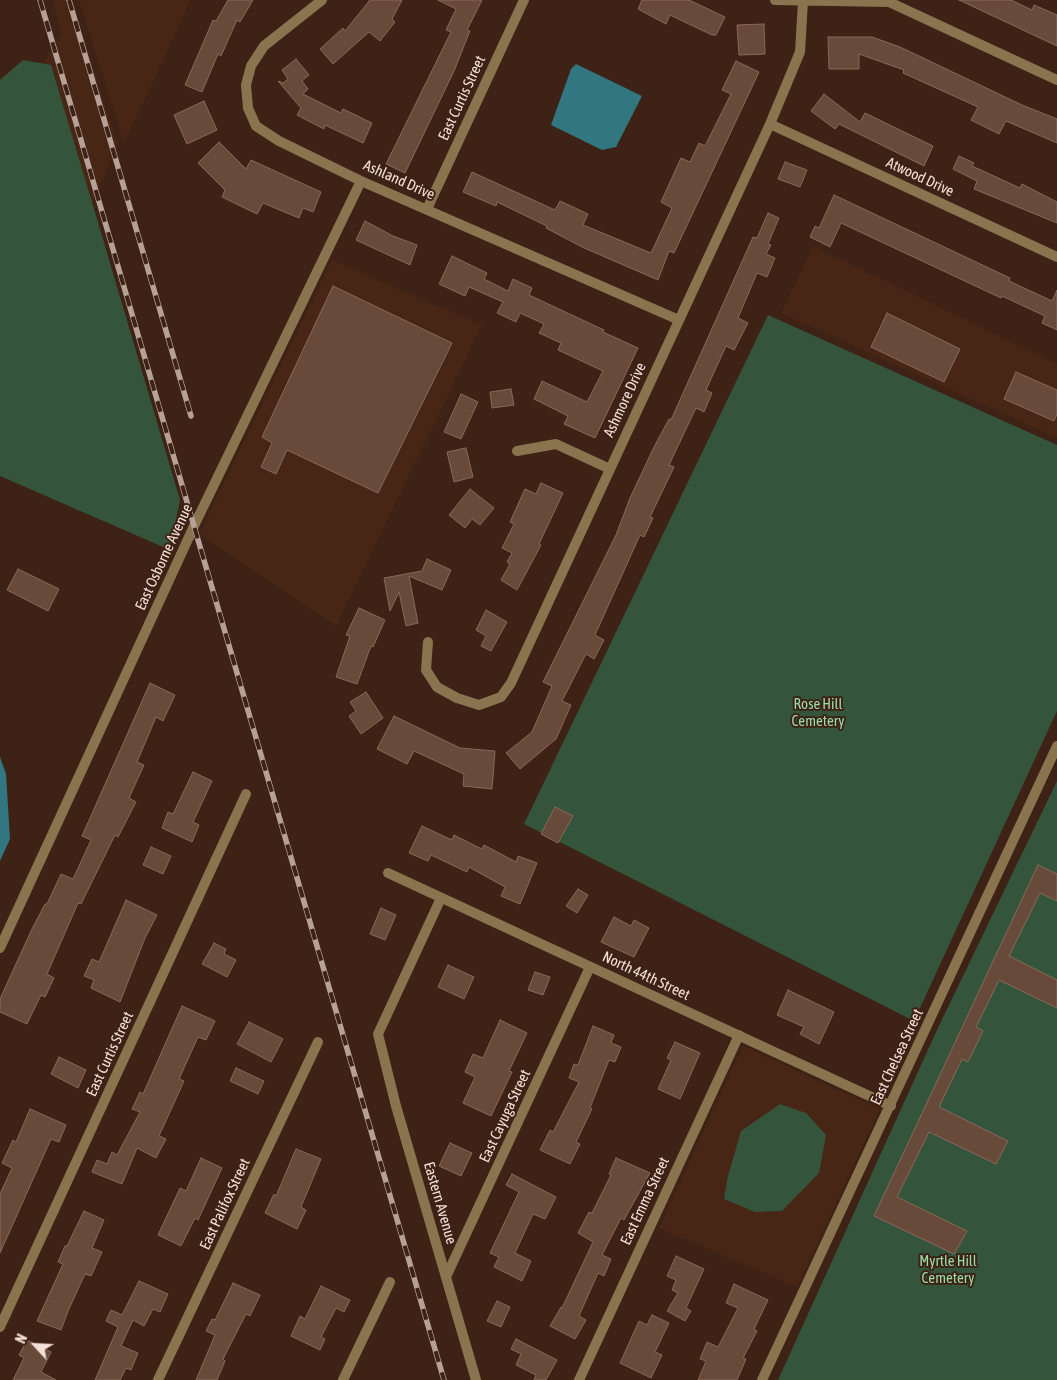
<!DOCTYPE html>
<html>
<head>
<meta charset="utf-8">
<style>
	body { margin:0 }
	#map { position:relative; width:1057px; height:1380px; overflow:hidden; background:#3d2215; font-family:"Asap Condensed",sans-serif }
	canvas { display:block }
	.north { position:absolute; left:10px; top:1320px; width:50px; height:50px; -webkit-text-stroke:4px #3d2215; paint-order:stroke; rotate:295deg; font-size:14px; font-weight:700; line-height:20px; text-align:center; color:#f3e0d7 }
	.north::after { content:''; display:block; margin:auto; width:18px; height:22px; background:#f3e0d7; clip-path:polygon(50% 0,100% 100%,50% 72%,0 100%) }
</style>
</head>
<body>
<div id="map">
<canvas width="1057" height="1380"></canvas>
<div class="north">N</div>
</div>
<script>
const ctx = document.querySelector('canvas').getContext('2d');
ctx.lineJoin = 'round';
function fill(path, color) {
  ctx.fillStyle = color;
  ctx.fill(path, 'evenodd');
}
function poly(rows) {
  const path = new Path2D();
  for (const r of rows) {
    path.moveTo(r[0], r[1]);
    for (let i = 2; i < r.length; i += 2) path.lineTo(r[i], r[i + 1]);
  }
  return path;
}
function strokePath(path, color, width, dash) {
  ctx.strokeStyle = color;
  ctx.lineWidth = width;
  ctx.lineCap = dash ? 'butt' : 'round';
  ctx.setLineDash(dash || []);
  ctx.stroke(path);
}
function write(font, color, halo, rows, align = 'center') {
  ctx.font = font + ' "Asap Condensed",sans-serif';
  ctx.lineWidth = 4;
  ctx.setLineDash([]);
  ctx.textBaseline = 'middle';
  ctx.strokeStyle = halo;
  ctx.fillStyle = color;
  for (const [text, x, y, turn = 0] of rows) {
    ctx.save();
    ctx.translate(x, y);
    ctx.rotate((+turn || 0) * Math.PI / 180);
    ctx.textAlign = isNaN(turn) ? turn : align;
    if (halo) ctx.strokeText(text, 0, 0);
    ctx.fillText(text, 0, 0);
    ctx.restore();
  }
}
const built = poly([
	[52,0,72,0,118,146,92,202,51,65,43,64,62,33],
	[79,0,191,0,124,144],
	[813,246,1057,364,1057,438,781,313],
	[332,260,482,325,336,626,199,534],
	[743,1046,880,1109,797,1287,659,1228]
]);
const green = poly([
	[23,60,51,65,92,202,180,500,170,550,0,476,0,80],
	[768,315,1057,445,1057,711,914,1021,524,824],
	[1057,781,1057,1380,778,1380,936,1032],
	[780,1104,806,1113,826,1135,819,1173,782,1211,755,1212,724,1199,728,1176,741,1131]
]);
const water = poly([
	[576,64,642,96,616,147,602,150,551,125,571,69],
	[0,757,6,774,10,839,0,861]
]);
const building = poly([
	[228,0,253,0,240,22,237,20,221,56,218,54,202,92,185,85,213,20,216,21,228,0],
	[370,0,402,0,392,19,395,22,380,41,369,32,333,64,320,49,343,28,345,31,370,0],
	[438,0,482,0,467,30,470,31,454,71,405,173,386,164,451,32,446,30,456,9,438,0],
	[642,0,689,0,725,17,716,35,712,35,670,15,666,24,638,9,642,0],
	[959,0,1011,0,1032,10,1034,5,1057,15,1057,46,959,0],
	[764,24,765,54,739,55,737,25,764,24],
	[828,37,872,37,900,47,1022,105,1057,119,1057,143,1006,121,999,134,971,120,978,107,903,73,904,70,859,54,859,69,829,69,828,37],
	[296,59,309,75,302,81,308,89,303,94,341,113,343,109,372,123,363,143,325,125,324,129,297,115,301,108,278,81,283,83,288,79,282,70,296,59],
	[736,61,759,72,674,253,669,251,658,280,582,247,546,228,547,226,497,202,496,206,463,192,472,172,555,210,560,201,588,214,583,225,651,253,672,208,661,202,681,158,690,162,699,143,705,146,731,94,722,90,736,61],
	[824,94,860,122,865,113,933,146,924,166,839,124,835,129,811,111,824,94],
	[204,101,217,130,187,144,174,115,204,101],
	[219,142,246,169,251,160,321,192,313,212,303,208,299,218,263,203,257,214,222,197,225,190,198,163,219,142],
	[959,156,974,163,972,166,1020,188,1022,184,1057,202,1057,223,974,189,977,181,953,169,959,156],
	[785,162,807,170,800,187,778,179,785,162],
	[834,195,1010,278,1009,281,1052,301,1057,290,1057,330,1042,323,1045,316,1002,296,1001,298,841,223,830,247,810,237,815,226,819,228,834,195],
	[768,213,779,218,768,244,771,245,766,254,775,258,767,277,757,273,738,318,748,323,734,350,726,346,706,390,712,393,704,412,696,408,669,465,674,467,650,517,653,518,644,537,640,535,595,635,604,640,594,659,586,654,562,701,571,705,556,739,520,769,506,753,532,732,552,686,543,682,616,535,630,498,654,447,669,419,671,420,753,237,757,238,768,213],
	[365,221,393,236,417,245,410,265,356,240,365,221],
	[452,256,487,273,484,279,508,291,513,279,532,288,529,295,604,330,603,332,638,348,595,438,564,424,568,416,534,399,542,381,587,402,603,371,558,350,561,343,539,333,544,324,520,313,516,322,497,313,503,302,469,287,465,296,439,284,452,256],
	[333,286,452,343,378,493,287,450,276,474,261,467,272,443,262,437,333,286],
	[887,313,960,349,944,382,871,347,887,313],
	[1016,372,1057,390,1057,414,1054,421,1004,399,1016,372],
	[511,389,514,405,492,408,490,392,511,389],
	[461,394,478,402,461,439,444,432,461,394],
	[466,448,473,477,454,482,447,452,466,448],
	[541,483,563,493,539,544,541,545,517,590,501,580,510,564,507,562,512,553,502,548,514,524,510,522,525,489,536,494,541,483],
	[470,489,494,508,480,525,472,519,465,528,449,515,470,489],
	[427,559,451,570,442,590,409,576,418,623,406,626,399,592,390,611,384,578,422,571,427,559],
	[18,569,59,589,48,611,7,590,18,569],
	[359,608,385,620,373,647,371,646,357,684,336,677,350,636,346,635,359,608],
	[486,610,507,622,491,651,481,646,486,636,476,630,486,610],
	[150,683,175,695,163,721,156,717,137,762,144,765,129,798,136,802,118,837,115,835,81,904,78,903,47,974,54,978,45,997,41,995,27,1024,0,1012,0,999,31,931,45,904,47,904,61,874,73,879,91,840,82,836,150,683],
	[366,692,383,718,361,734,349,716,356,711,350,702,366,692],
	[394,716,460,748,495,751,492,789,463,786,464,774,414,751,407,764,377,749,394,716],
	[193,772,212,781,193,822,199,825,192,842,162,828,168,812,173,814,193,772],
	[555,807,573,816,558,843,541,834,555,807],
	[422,826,452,840,454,835,482,849,484,845,516,862,518,856,537,863,520,904,501,896,505,887,469,867,467,872,431,855,428,861,409,853,422,826],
	[151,847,171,856,163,874,143,865,151,847],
	[1038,865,1057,874,1057,901,1040,893,1009,956,1057,980,1057,1008,999,980,976,1027,983,1031,968,1062,962,1059,939,1107,1008,1141,996,1164,929,1132,897,1197,967,1231,954,1254,874,1216,1038,865],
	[578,889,588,895,577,913,566,906,578,889],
	[126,900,157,915,145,938,120,1002,91,988,94,980,84,976,92,959,99,962,126,900],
	[381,908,396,915,385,940,370,934,381,908],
	[614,917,631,926,634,920,649,928,634,957,601,942,614,917],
	[214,943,226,949,224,954,236,960,227,977,202,964,214,943],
	[448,965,474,977,464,999,438,987,448,965],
	[535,972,550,977,543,995,528,990,535,972],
	[788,990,834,1012,819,1044,800,1034,804,1027,777,1015,788,990],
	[182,1006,215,1021,206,1040,198,1037,179,1079,184,1081,159,1136,166,1139,156,1158,137,1148,122,1184,92,1172,97,1160,107,1164,112,1152,117,1155,140,1112,132,1109,140,1092,143,1094,182,1006],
	[500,1020,527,1033,509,1071,512,1072,491,1116,463,1103,475,1077,465,1072,473,1054,483,1058,500,1020],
	[249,1022,283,1039,271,1062,237,1044,249,1022],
	[593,1026,614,1035,611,1043,621,1047,615,1062,609,1060,590,1108,592,1109,576,1142,580,1144,570,1164,540,1150,550,1130,553,1132,579,1082,569,1078,574,1064,578,1065,593,1026],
	[675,1042,700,1053,680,1099,658,1089,671,1060,667,1058,675,1042],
	[59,1057,86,1070,78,1088,51,1074,59,1057],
	[236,1068,264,1081,258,1094,230,1081,236,1068],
	[30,1109,66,1125,59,1142,51,1139,0,1253,0,1194,12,1168,2,1163,13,1140,16,1142,30,1109],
	[450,1143,472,1153,461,1176,439,1166,450,1143],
	[296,1149,321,1159,301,1207,306,1210,297,1229,265,1213,274,1194,276,1196,296,1149],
	[201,1158,222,1168,198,1220,195,1218,181,1246,158,1235,180,1188,186,1191,201,1158],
	[616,1158,650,1173,624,1220,621,1218,602,1255,611,1259,604,1276,598,1273,579,1316,586,1320,575,1339,550,1326,561,1307,562,1308,593,1242,578,1233,589,1212,592,1213,611,1175,609,1174,616,1158],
	[512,1174,556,1197,545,1219,533,1214,515,1253,531,1261,522,1281,494,1267,499,1257,490,1253,519,1192,506,1185,512,1174],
	[84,1211,104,1220,92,1248,102,1252,91,1276,85,1274,68,1311,61,1330,37,1321,63,1264,58,1262,65,1246,67,1246,84,1211],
	[676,1256,704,1269,686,1308,691,1311,685,1321,667,1311,678,1293,672,1290,676,1280,667,1276,676,1256],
	[139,1281,168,1294,160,1312,153,1309,144,1326,133,1320,121,1346,138,1353,131,1370,126,1368,120,1380,95,1380,118,1327,106,1321,111,1310,122,1315,139,1281],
	[233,1283,260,1295,250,1316,246,1314,223,1359,225,1361,217,1380,196,1380,215,1335,206,1331,212,1319,215,1320,233,1283],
	[734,1284,768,1300,754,1329,757,1331,743,1358,746,1359,737,1380,698,1380,706,1361,700,1359,707,1342,718,1347,738,1308,726,1303,734,1284],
	[321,1286,350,1300,344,1312,336,1308,321,1337,325,1339,320,1350,291,1336,300,1316,305,1319,321,1286],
	[497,1301,510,1307,501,1327,487,1321,497,1301],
	[652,1315,669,1323,655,1352,662,1355,651,1378,620,1363,639,1321,647,1325,652,1315],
	[516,1339,557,1360,546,1380,534,1380,536,1375,516,1365,521,1354,511,1349,516,1339],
	[27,1340,51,1352,41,1372,56,1380,13,1380,24,1358,19,1355,27,1340]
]);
const street = poly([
	[322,0,264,46,251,66,246,85,248,108,256,126,279,141,361,181,679,320],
	[775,0,889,2,1057,80],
	[770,124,1057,257],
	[427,209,524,0],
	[517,451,556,444,610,469],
	[428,642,426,670,437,687,457,698,479,705,501,697,511,683,770,124,800,52,803,1],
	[388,873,891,1106],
	[441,898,378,1034,396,1106,476,1380],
	[0,948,194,526,361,181],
	[446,1277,590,967],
	[0,1327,246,794],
	[158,1380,318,1042],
	[343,1380,390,1282],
	[579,1380,739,1035],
	[762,1380,1057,746]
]);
const rail = poly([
	[40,0,444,1380],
	[69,0,191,416]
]);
const streetNames = [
	["East Curtis Street",462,98,-65],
	["Atwood Drive",920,177,25],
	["Ashland Drive",399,180,24],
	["Ashmore Drive",625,400,-65],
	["East Osborne Avenue",164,557,-65],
	["North 44th Street",646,976,25],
	["East Curtis Street",110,1054,-65],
	["East Chelsea Street",897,1057,-65],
	["East Cayuga Street",505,1116,-65],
	["East Emma Street",645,1201,-65],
	["Eastern Avenue",440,1203,74],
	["East Palifox Street",225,1204,-65]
];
const parkNames = [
	["Rose Hill",818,704],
	["Cemetery",818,721],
	["Myrtle Hill",948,1261],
	["Cemetery",948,1278]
];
fill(built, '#482615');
fill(green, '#35543c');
fill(water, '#327680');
fill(building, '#684a3b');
strokePath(building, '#89695a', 1);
strokePath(street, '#8a734f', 10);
strokePath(rail, '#b7a197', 5.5);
strokePath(rail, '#3d2215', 4, [11]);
write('15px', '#f3e0d7', '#3d2215', streetNames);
write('15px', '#98dca8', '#3d2215', parkNames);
</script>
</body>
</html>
